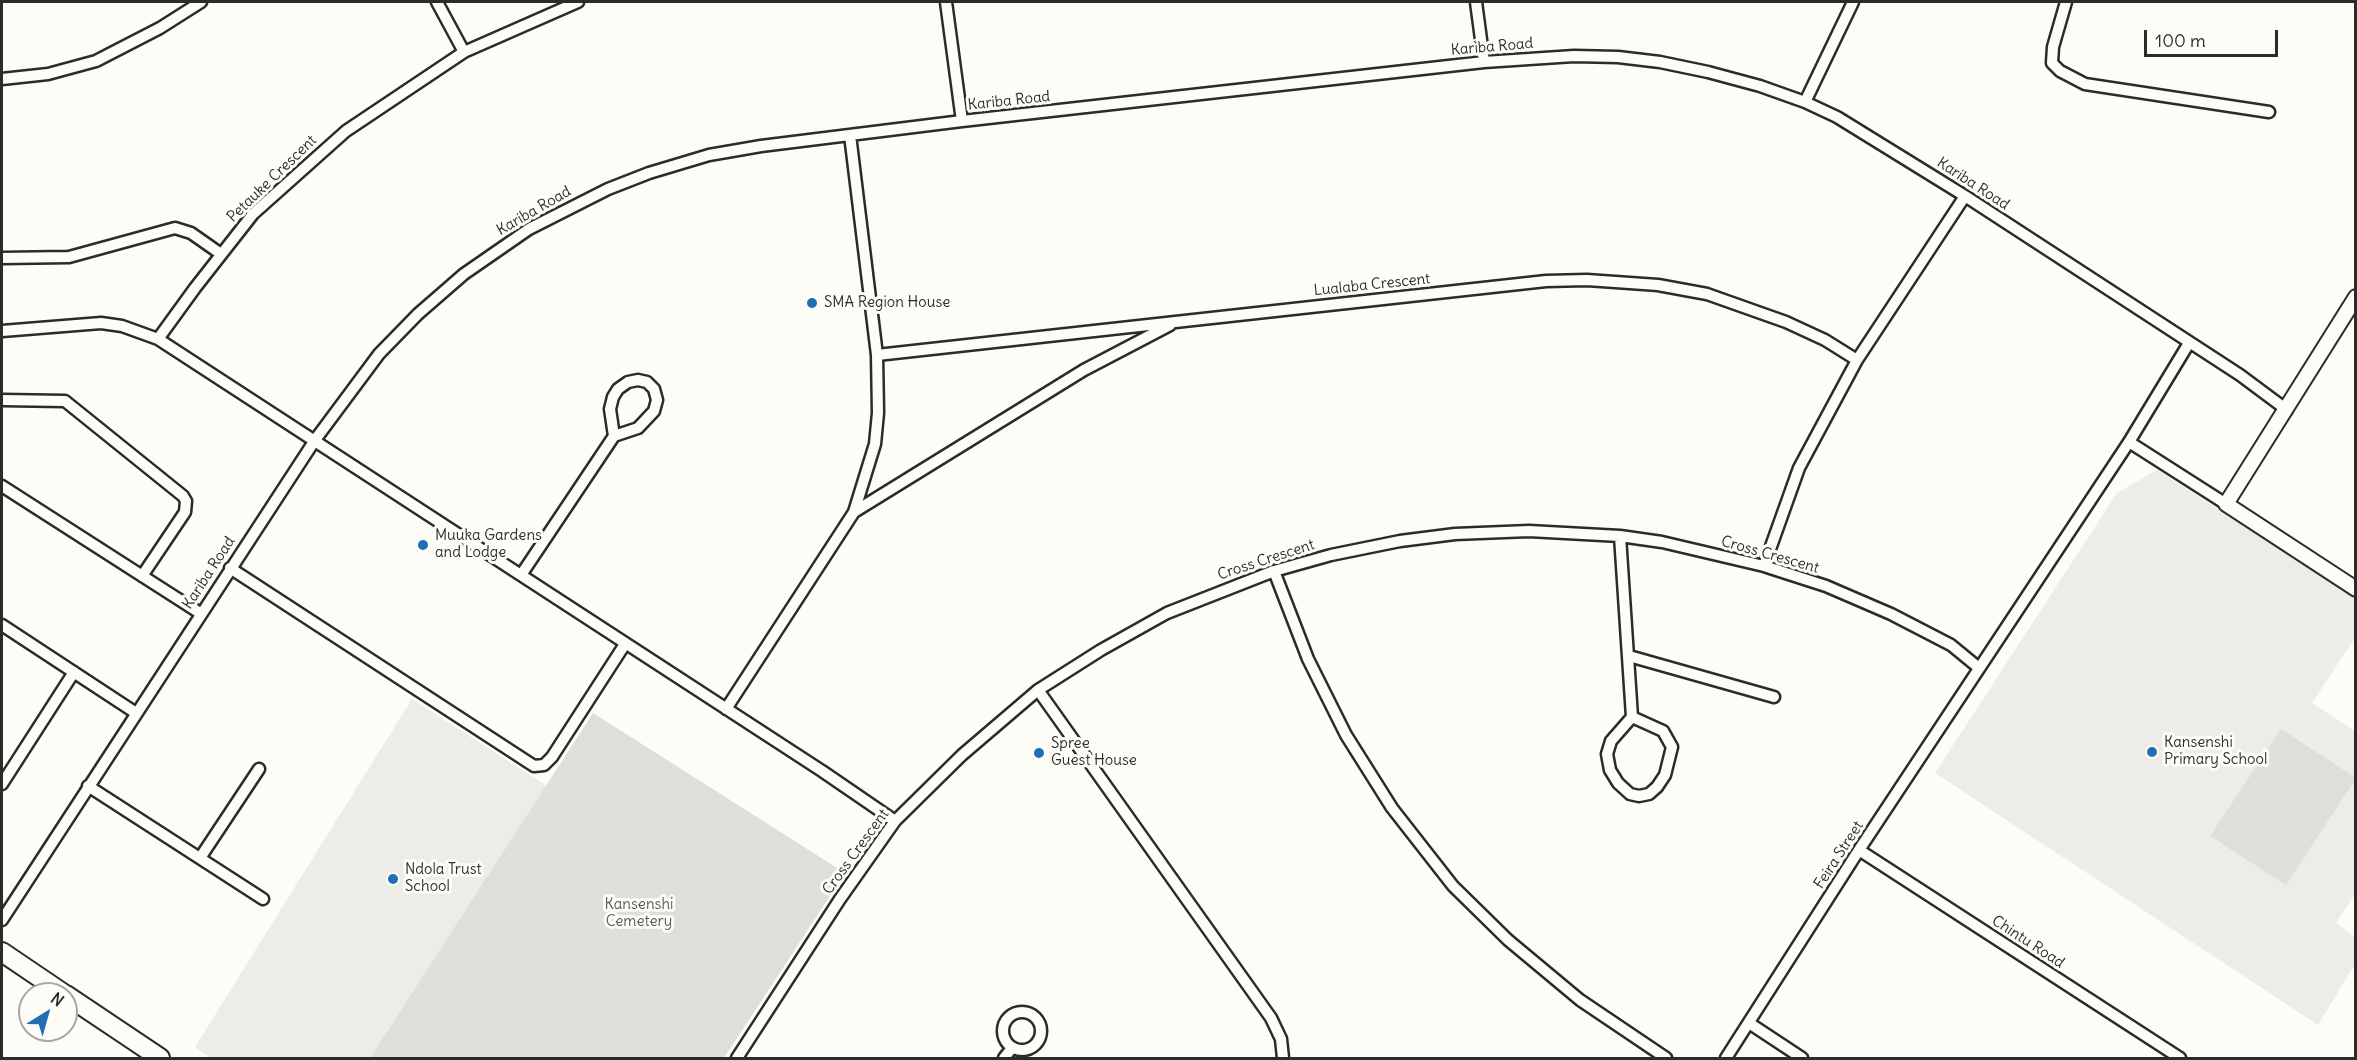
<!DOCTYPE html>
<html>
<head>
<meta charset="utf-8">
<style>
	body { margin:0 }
	#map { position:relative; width:2357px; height:1060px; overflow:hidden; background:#fdfcf7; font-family:Delius,sans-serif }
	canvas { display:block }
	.frame { position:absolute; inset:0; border:3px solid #2b2b2b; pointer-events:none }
	.north { position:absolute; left:18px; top:982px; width:60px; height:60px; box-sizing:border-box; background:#fdfcf7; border:2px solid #a9a8a5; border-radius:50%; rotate:37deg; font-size:16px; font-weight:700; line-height:24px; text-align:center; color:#2b2b2b }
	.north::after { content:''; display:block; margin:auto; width:21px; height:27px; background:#1f6fb2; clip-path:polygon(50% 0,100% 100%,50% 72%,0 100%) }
	.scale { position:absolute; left:2144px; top:30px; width:134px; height:27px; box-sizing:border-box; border:3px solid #2b2b2b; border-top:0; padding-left:8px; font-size:18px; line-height:21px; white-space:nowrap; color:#2b2b2b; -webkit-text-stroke:4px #fdfcf7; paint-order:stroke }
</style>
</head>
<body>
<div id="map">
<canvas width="2357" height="1060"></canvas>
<div class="frame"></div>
<div class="north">N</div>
<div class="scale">100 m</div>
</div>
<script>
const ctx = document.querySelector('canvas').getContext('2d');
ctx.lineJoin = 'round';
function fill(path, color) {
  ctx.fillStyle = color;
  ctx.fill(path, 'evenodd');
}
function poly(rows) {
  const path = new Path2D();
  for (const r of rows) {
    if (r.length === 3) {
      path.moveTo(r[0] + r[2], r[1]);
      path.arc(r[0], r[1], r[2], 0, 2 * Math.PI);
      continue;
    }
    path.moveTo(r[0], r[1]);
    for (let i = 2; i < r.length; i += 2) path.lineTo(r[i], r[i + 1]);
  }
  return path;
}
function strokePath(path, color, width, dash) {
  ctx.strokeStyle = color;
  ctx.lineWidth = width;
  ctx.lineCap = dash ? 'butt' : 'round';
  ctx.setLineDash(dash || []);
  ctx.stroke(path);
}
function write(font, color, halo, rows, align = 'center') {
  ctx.font = font + ' Delius,sans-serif';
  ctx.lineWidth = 6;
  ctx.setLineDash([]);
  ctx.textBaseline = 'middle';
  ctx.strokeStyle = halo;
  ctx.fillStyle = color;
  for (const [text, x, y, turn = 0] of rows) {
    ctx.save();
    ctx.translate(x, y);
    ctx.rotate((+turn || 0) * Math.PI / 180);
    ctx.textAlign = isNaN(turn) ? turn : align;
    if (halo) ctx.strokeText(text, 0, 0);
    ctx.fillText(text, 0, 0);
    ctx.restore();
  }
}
const built = poly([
	[2157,470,2355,597,2355,638,2312,703,2355,731,2355,894,2336,923,2355,937,2355,964,2318,1025,1935,773,2117,493],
	[412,699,547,786,370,1058,211,1058,195,1047]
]);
const green = poly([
	[593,713,845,873,724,1058,370,1058],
	[2281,729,2356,778,2286,885,2210,836]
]);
const minor = poly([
	[437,2,464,52],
	[946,2,962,121],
	[1476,2,1484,62],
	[2066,2,2053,47,2052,63,2060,71,2085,84,2269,112],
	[2,79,48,74,96,61,160,28,201,2],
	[1805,102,1853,2],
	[2,258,69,257,175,228,191,233,221,254],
	[2,331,101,323,122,326,158,339,195,288,253,214,346,131,464,52,578,2],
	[158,339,822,771,895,821],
	[877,355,1546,281,1587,280,1658,285,1707,294,1786,322,1825,340,1857,360],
	[2,400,65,401,183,496,186,501,185,512,142,576],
	[2129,442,2226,504],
	[2,486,200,613],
	[854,512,1084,370,1170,325],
	[1620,536,1632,717,1611,741,1607,754,1610,770,1618,783,1630,794,1639,796,1649,794,1657,787,1665,775,1672,747,1663,731,1632,717],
	[1764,566,1799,468,1857,360,1965,196],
	[230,568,534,766,544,765,552,757,625,644],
	[1274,571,1308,659,1346,735,1392,808,1453,886,1508,940,1580,1000,1666,1058],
	[521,575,614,436,638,428,654,411,657,400,654,389,647,382,638,380,628,382,618,389,613,397,610,409,614,436],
	[2,625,136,713],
	[1629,656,1774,697],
	[1038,690,1271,1018,1281,1039,1283,1058],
	[726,709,854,512,875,444,878,413,877,355,850,135],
	[2,784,74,672],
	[88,786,263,899],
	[1859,850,2180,1058],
	[200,858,259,769],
	[2,920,315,440,379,354,418,314,464,274,529,229,608,189,649,173,709,155,761,146,962,121,1484,62,1574,56,1618,57,1660,62,1708,72,1760,86,1805,102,1837,117,1965,196,2240,375,2287,410],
	[1022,1031,19],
	[1749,1023,1802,1058],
	[737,1058,840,899,895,821,962,755,1038,690,1101,650,1167,613,1274,571,1331,555,1400,541,1455,534,1529,531,1620,536,1662,542,1764,566,1826,586,1891,614,1951,645,1979,668],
	[1004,1058,1012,1048],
	[1726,1058,1859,850,2129,442,2189,343]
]);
const tertiary = poly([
	[2356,297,2226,504,2356,589]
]);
const trunk = poly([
	[2,952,64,994],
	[66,995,160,1058]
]);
const markers = [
	[812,303,6,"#1f6fb2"],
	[423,545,6,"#1f6fb2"],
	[2152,752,6,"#1f6fb2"],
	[1039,753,6,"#1f6fb2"],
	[393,879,6,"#1f6fb2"]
];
const streetNames = [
	["Kariba Road",1492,47,-5],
	["Kariba Road",1009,101,-6],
	["Petauke Crescent",272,179,-44],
	["Kariba Road",1973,184,33],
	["Kariba Road",534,211,-30],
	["Lualaba Crescent",1372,285,-6],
	["Cross Crescent",1770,555,16],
	["Cross Crescent",1266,560,-18],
	["Kariba Road",209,573,-57],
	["Cross Crescent",856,852,-54],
	["Feira Street",1839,855,-57],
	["Chintu Road",2028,942,33]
];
const poiNames = [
	["SMA Region House",824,303],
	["Muuka Gardens",435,536],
	["and Lodge",435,553],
	["Kansenshi",2164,743],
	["Primary School",2164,760],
	["Spree",1051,744],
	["Guest House",1051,761],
	["Ndola Trust",405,870],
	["School",405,887]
];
const parkNames = [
	["Kansenshi",639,905],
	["Cemetery",639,922]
];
fill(built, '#edece8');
fill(green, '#dfdeda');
strokePath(minor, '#2b2b2b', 15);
strokePath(tertiary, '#2b2b2b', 18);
strokePath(trunk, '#2b2b2b', 22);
strokePath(minor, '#fdfcf7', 10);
strokePath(tertiary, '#fdfcf7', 14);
strokePath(trunk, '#fdfcf7', 18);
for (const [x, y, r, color] of markers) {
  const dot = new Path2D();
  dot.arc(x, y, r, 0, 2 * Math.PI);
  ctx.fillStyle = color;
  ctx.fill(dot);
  strokePath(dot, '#fdfcf7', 2);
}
write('15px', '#2b2b2b', '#fdfcf7', streetNames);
write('15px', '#2b2b2b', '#fdfcf7', poiNames, 'left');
write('15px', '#585857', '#fdfcf7', parkNames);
</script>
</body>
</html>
